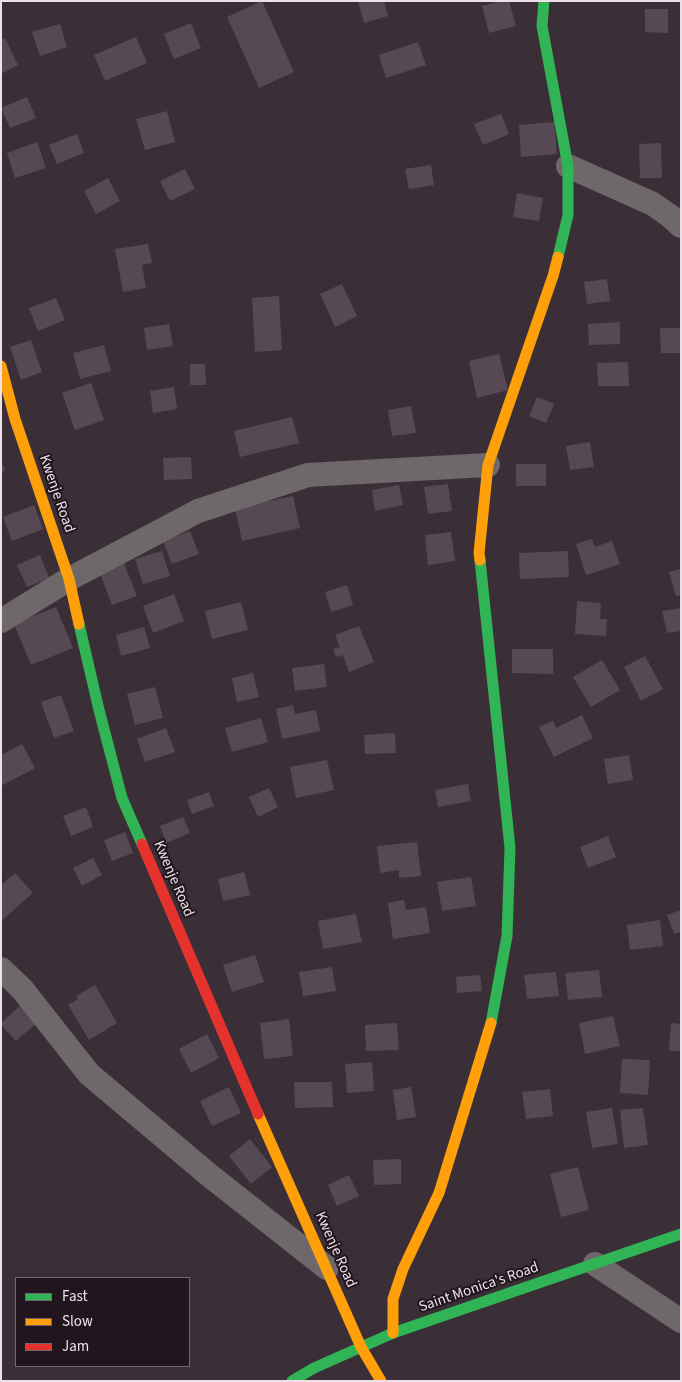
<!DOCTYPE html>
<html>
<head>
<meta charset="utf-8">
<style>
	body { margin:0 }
	#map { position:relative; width:682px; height:1382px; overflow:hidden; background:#3b2f37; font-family:"Source Sans 3",sans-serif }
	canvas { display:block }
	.frame { position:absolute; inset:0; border:2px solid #efdfe8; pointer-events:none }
	.legend { position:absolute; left:15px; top:1277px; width:175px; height:90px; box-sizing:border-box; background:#21161d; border:1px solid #73666e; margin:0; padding:6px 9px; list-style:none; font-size:15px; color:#efdfe8 }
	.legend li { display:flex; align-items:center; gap:10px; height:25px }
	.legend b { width:25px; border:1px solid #73666e }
</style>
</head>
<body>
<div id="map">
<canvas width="682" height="1382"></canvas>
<div class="frame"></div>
<ul class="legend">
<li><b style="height:6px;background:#30b455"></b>Fast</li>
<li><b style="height:6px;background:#ff9f0a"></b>Slow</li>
<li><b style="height:6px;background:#e5322d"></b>Jam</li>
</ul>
</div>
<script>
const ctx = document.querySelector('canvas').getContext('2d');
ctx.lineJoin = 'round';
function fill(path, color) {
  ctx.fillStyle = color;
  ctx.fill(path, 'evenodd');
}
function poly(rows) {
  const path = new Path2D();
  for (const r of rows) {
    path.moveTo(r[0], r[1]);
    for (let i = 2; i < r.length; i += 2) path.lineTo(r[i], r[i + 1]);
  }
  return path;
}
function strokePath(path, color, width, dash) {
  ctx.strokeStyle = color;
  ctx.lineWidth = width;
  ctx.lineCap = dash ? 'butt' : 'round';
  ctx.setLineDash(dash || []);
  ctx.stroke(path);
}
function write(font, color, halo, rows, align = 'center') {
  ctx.font = font + ' "Source Sans 3",sans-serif';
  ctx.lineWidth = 4;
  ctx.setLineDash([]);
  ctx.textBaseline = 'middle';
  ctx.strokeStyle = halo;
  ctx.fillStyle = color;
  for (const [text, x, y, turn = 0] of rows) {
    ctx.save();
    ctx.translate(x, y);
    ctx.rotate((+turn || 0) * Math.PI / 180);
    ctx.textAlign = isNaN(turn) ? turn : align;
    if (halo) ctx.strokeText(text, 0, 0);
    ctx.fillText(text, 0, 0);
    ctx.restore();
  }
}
const building = poly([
	[262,1,294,72,259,88,227,17],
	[358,1,384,1,388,16,364,23],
	[501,1,509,1,516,26,489,33,482,6],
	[645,9,668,9,668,33,645,32],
	[191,23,201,48,174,59,164,34],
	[60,24,67,47,40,56,32,32],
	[136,37,147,63,105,81,94,55],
	[5,38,18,65,1,74,1,40],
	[418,42,426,65,386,78,379,55],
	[27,97,36,118,10,128,1,108],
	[167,111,175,142,145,150,136,119],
	[501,114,509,134,483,145,474,124],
	[554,122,557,154,521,157,519,125],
	[77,134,84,153,57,164,49,145],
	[37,142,46,168,15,178,7,153],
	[661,143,662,178,640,178,639,144],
	[431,165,434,185,409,189,405,169],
	[185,169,195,189,170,201,160,181],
	[108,178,120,201,96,214,84,191],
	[517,193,543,198,539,221,513,217],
	[148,244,152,263,142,265,146,288,123,292,115,249],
	[607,279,610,301,587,304,584,282],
	[342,284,357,316,335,327,320,294],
	[279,296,282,350,255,352,252,298],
	[56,298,65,320,38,331,29,308],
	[620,322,620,344,589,345,588,324],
	[169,324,173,346,147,350,144,328],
	[660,328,681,328,681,353,661,353],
	[31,340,42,372,21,380,10,347],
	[104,345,111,371,80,379,73,353],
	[499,354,508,390,477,398,469,361],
	[628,362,629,386,598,386,597,363],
	[190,364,205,364,206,385,190,385],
	[91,383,104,420,75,430,62,393],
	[174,387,177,409,153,413,150,391],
	[537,397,554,404,546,423,529,416],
	[411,406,416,433,392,436,388,410],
	[292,417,299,443,240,457,234,431],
	[590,442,594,467,570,470,566,446],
	[191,457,192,479,164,480,163,458],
	[1,458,5,471,1,472],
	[516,464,546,464,546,486,516,486],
	[448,484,452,511,428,514,424,487],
	[399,485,403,505,375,511,372,490],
	[293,496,300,528,242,541,235,508],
	[34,505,43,529,12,541,3,517],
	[190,531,199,554,172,564,163,541],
	[451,532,455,561,428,565,425,535],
	[592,539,595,547,612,541,620,564,586,575,576,544],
	[162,551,170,576,143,584,135,559],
	[568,551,569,577,520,579,519,553],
	[40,555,49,578,27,587,17,565],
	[123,561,137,596,112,605,99,571],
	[681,569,681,595,676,596,669,572],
	[347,585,353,605,331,612,325,592],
	[174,594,184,621,153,633,143,606],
	[577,601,601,603,600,619,607,619,606,636,575,634],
	[241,602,248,630,212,639,205,611],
	[56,607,73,648,31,665,14,624],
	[681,608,681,631,667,633,662,611],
	[359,626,374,662,349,672,343,655,336,657,333,649,340,647,335,635],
	[144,627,150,648,121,656,116,635],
	[512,649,553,649,553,674,512,673],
	[645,656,663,689,641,701,624,667],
	[602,660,620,690,591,707,573,677],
	[324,664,327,687,295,691,292,668],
	[253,673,259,697,237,702,232,678],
	[155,687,163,718,135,725,127,694],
	[61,695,74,731,54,738,41,702],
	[293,705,295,714,316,710,320,731,282,739,276,709],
	[582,715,593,738,554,757,539,727,553,721,556,728],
	[261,718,268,742,232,752,225,728],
	[166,728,175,752,145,762,137,739],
	[395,733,396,753,365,754,364,735],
	[22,744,35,768,1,786,1,755],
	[629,755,633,780,608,784,604,759],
	[327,760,334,790,296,798,290,767],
	[468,784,471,801,438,807,435,790],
	[269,788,278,807,258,817,249,797],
	[209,792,214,806,192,814,187,800],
	[86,807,93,827,71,836,63,816],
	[183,817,190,833,166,843,160,826],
	[125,832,133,853,112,861,104,840],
	[608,836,616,857,588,868,580,847],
	[417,842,421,876,399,878,399,870,380,873,377,846],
	[93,858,102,875,82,886,73,868],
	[244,872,250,895,223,901,218,879],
	[15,873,33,893,1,921,1,885],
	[471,877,476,906,442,911,437,882],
	[404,900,406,910,426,907,430,933,393,939,388,903],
	[681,910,681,932,674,934,667,915],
	[356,914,362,942,323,949,318,921],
	[660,920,663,946,630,950,627,925],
	[255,955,264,982,232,992,223,965],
	[332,967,336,991,303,996,299,972],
	[599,970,602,997,568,1000,565,973],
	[556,972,559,996,527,999,524,975],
	[480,975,482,991,457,993,456,977],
	[95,985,117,1023,89,1040,68,1005,78,999,76,996],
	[24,1002,40,1020,16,1041,1,1025,1,1023],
	[613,1016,620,1046,585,1054,579,1023],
	[289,1019,293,1056,264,1059,260,1023],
	[397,1023,399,1050,366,1051,365,1025],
	[671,1023,681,1024,681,1051,669,1051],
	[207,1034,219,1058,191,1073,179,1049],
	[622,1059,650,1060,648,1095,620,1093],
	[372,1062,374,1091,347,1093,345,1064],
	[294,1082,332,1082,333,1107,295,1108],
	[229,1087,241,1113,212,1126,200,1101],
	[411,1087,416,1117,397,1120,393,1090],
	[550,1089,553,1116,526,1119,522,1092],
	[612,1108,618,1144,592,1148,586,1112],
	[643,1108,648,1145,624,1148,620,1110],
	[250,1139,272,1167,251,1184,229,1156],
	[401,1159,401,1184,374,1185,373,1160],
	[578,1167,589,1210,561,1217,550,1174],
	[349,1175,359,1196,337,1206,328,1185]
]);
const street = poly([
	[568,166,653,204,670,216,681,226],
	[1,621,69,579,198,511,308,475,488,465],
	[1,969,22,989,89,1074,209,1175,327,1268],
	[595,1264,681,1321]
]);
const fast = poly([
	[544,1,542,26,568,166,568,215,558,257],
	[480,560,510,848,507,936,491,1023],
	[79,624,99,710,122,798,142,844],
	[292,1381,314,1368,393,1333,681,1234]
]);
const slow = poly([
	[1,366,15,419,69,579,79,624],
	[480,560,479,553,488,465,553,276,558,257],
	[258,1114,361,1347,381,1381],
	[393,1333,393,1299,403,1269,439,1193,491,1023]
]);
const jam = poly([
	[142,844,258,1114]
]);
const streetNames = [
	["Kwenje Road",56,494,71],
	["Kwenje Road",173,879,67],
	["Kwenje Road",335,1250,66],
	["Saint Monica's Road",479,1288,-19]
];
fill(building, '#564954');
strokePath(street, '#6e686a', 24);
strokePath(fast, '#30b455', 11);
strokePath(slow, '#ff9f0a', 11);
strokePath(jam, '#e5322d', 11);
write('15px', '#efdfe8', '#21161d', streetNames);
</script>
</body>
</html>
